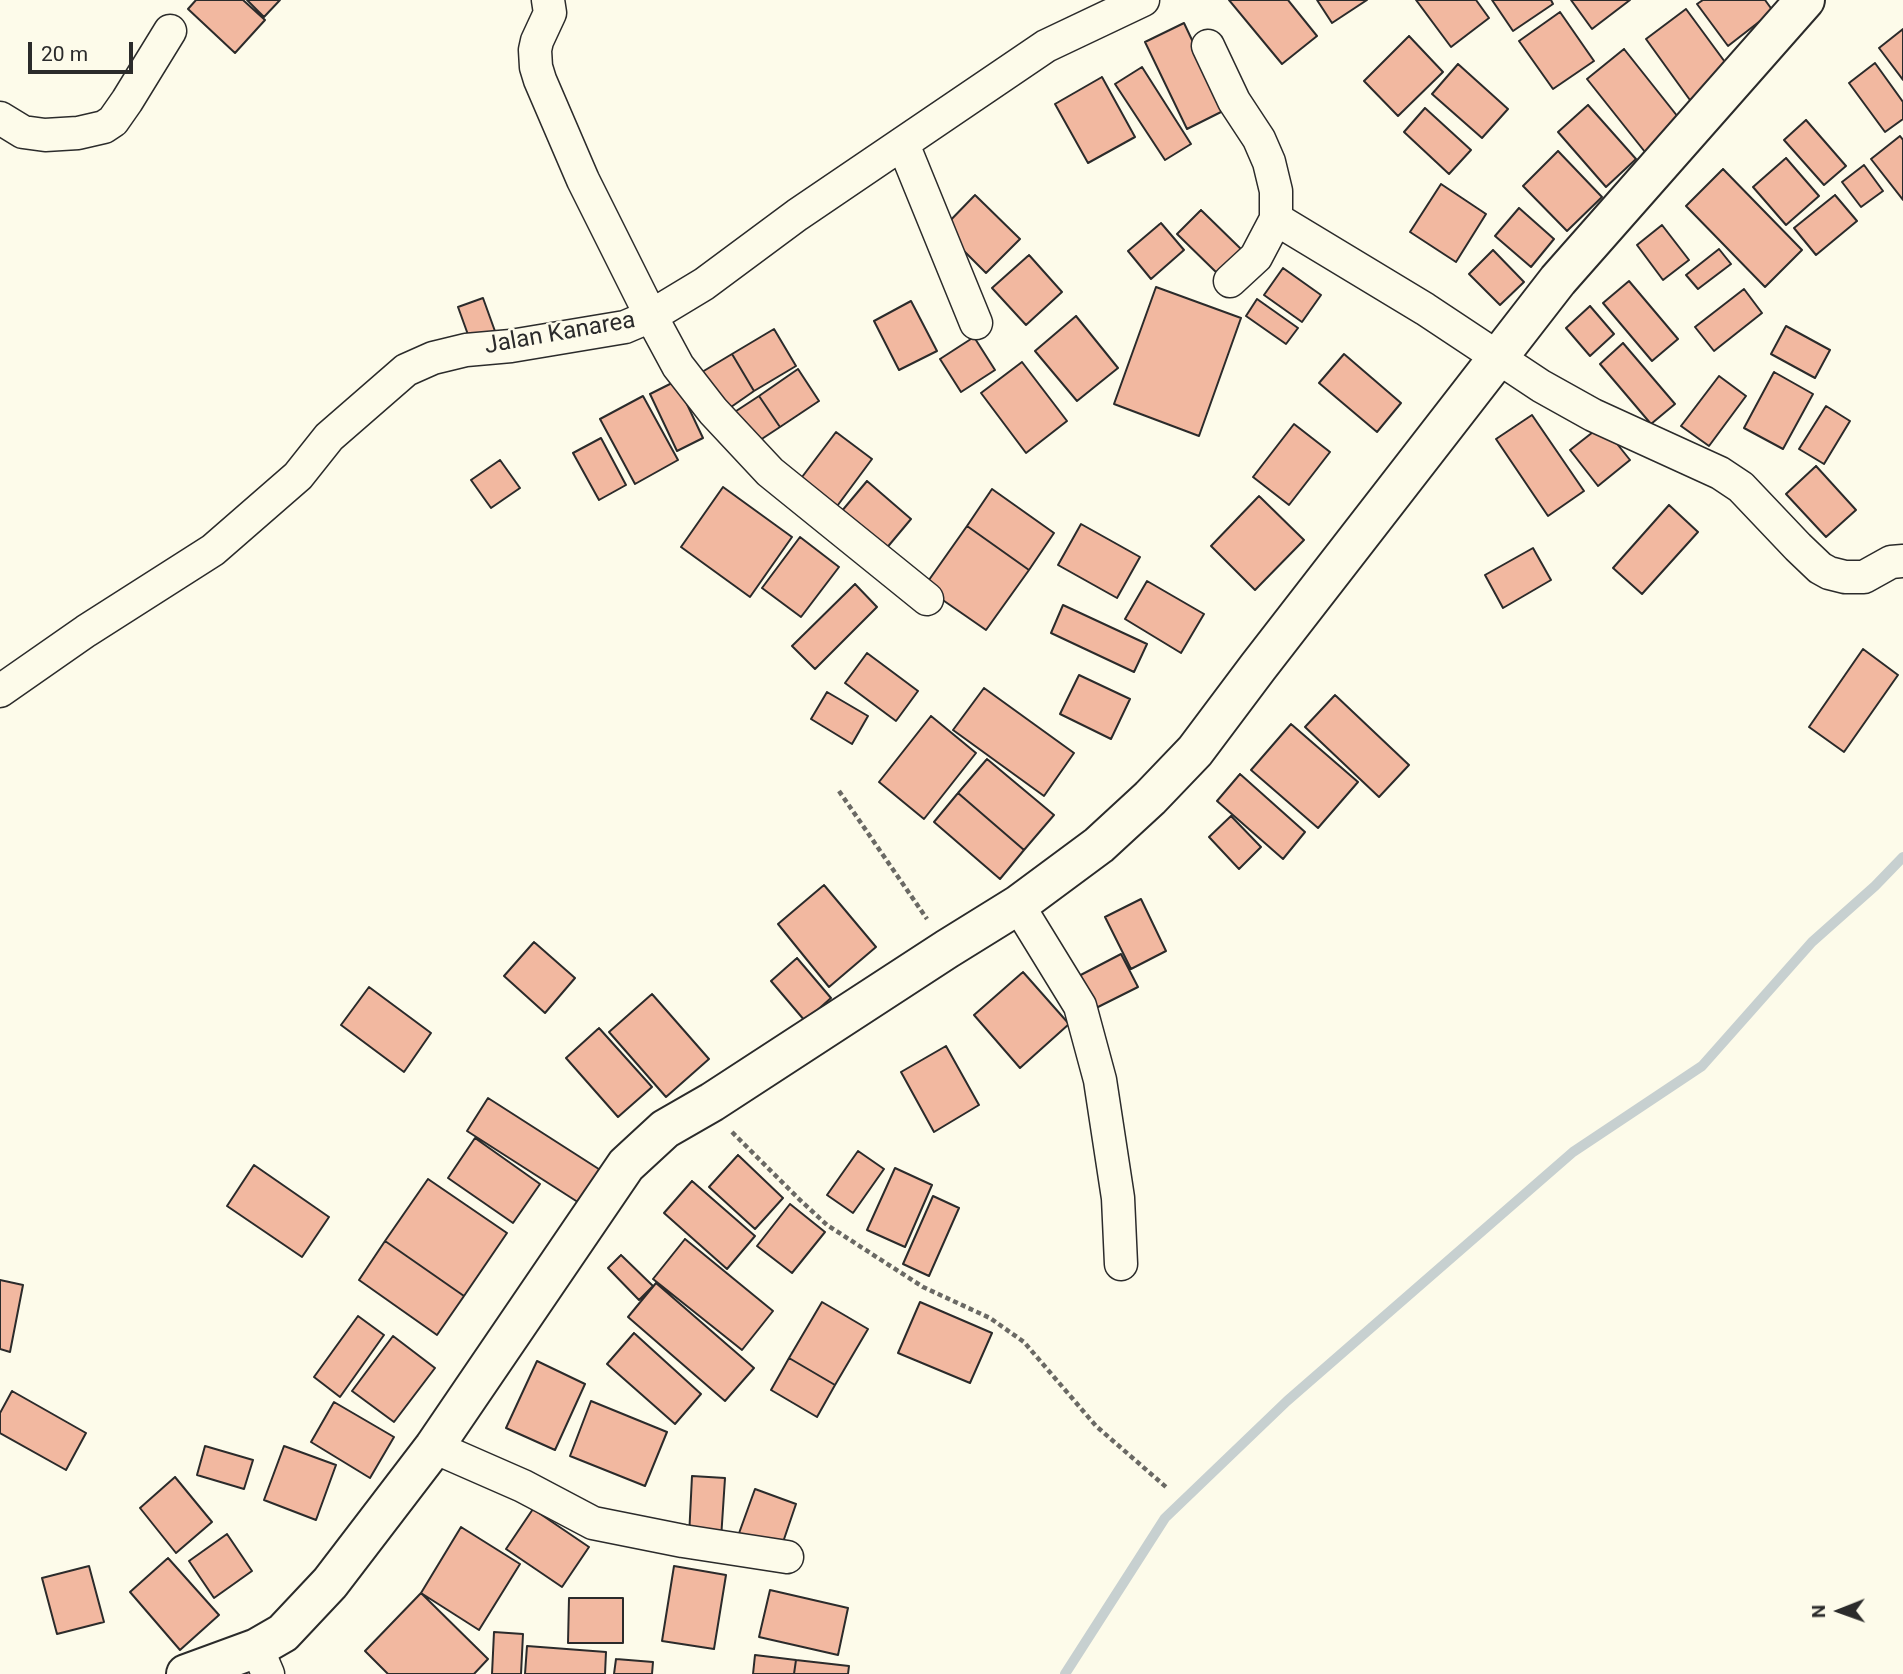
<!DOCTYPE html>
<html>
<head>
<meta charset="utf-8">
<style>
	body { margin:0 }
	#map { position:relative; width:1903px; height:1674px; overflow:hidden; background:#fdfbea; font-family:Roboto,sans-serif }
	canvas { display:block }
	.north { position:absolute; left:1805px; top:1576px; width:70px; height:70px; -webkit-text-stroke:5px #fdfbea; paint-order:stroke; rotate:269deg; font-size:19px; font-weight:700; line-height:28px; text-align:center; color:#2b2b2b }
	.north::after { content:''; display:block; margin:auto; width:24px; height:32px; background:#2b2b2b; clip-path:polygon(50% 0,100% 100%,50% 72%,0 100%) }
	.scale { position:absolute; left:28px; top:42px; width:105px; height:32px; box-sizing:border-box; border:4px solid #2b2b2b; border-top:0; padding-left:9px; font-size:21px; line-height:24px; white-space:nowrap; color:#2b2b2b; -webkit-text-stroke:5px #fdfbea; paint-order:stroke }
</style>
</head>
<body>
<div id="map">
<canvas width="1903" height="1674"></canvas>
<div class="north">N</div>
<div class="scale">20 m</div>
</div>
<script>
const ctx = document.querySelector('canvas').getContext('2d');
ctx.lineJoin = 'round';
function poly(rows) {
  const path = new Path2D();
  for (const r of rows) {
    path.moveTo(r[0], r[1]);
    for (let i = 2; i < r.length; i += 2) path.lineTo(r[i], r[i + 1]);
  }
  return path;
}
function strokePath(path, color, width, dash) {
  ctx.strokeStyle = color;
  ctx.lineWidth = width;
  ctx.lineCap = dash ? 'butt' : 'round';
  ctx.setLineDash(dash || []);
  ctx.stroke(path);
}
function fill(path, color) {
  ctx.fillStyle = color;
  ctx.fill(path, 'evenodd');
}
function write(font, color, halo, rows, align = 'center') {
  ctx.font = font + ' Roboto,sans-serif';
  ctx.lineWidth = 5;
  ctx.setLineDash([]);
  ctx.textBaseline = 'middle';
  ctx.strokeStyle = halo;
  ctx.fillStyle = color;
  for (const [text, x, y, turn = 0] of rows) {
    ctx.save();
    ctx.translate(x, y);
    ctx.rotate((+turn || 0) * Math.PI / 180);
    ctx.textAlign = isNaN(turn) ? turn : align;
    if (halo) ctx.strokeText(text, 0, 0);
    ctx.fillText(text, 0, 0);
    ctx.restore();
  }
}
const stream = poly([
	[1065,1674,1165,1518,1287,1401,1573,1152,1702,1066,1812,942,1875,886,1903,857]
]);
const building = poly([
	[196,0,243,0,265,20,235,53,188,9,196,0],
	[247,0,280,0,264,17,247,0],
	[1229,0,1288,0,1317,36,1282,64,1229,0],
	[1317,0,1367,0,1332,23,1317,0],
	[1416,0,1476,0,1489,18,1451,47,1416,0],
	[1492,0,1551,0,1553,4,1513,31,1492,0],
	[1571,0,1630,0,1592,29,1571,0],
	[1703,0,1765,0,1773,11,1728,46,1697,4,1703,0],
	[1686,9,1736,77,1695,107,1646,39,1686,9],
	[1560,12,1594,61,1553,89,1519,41,1560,12],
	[1184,23,1225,110,1187,129,1145,42,1184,23],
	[1903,29,1903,80,1879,48,1903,29],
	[1409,36,1443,72,1398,116,1364,81,1409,36],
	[1624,49,1682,122,1645,152,1587,79,1624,49],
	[1875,63,1903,102,1903,119,1885,132,1849,83,1875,63],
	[1458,64,1508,109,1482,138,1432,94,1458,64],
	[1142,67,1191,144,1165,160,1115,84,1142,67],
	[1102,77,1135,137,1088,163,1055,104,1102,77],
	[1588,105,1636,159,1606,187,1558,132,1588,105],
	[1425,108,1471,150,1449,174,1404,132,1425,108],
	[1806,120,1846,166,1824,185,1784,140,1806,120],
	[1900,136,1903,140,1903,200,1871,159,1900,136],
	[1558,151,1602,197,1567,231,1523,186,1558,151],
	[1786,158,1819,196,1786,225,1753,187,1786,158],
	[1864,165,1883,191,1861,207,1842,182,1864,165],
	[1723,169,1802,250,1765,287,1686,206,1723,169],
	[1441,184,1486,214,1456,262,1410,232,1441,184],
	[975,195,1020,239,986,273,942,229,975,195],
	[1835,195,1857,221,1816,255,1794,228,1835,195],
	[1519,208,1554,239,1531,267,1495,236,1519,208],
	[1201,210,1242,250,1218,274,1177,234,1201,210],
	[1161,223,1184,250,1151,279,1128,251,1161,223],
	[1662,225,1689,260,1663,280,1637,245,1662,225],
	[1719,249,1731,264,1698,289,1686,275,1719,249],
	[1493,250,1524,282,1500,305,1469,274,1493,250],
	[1029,255,1062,292,1026,325,992,288,1029,255],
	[1283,268,1321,295,1302,322,1264,295,1283,268],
	[1629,281,1678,339,1652,361,1603,303,1629,281],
	[1156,287,1241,318,1199,436,1114,404,1156,287],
	[1744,289,1762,313,1714,351,1695,327,1744,289],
	[483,298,496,334,471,343,458,307,483,298],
	[1257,299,1298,328,1286,344,1246,316,1257,299],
	[911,301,937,351,899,370,874,321,911,301],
	[1590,306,1614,334,1590,356,1566,328,1590,306],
	[1076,316,1118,368,1077,401,1035,351,1076,316],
	[1786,326,1830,350,1815,378,1771,354,1786,326],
	[774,329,796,366,754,391,732,354,774,329],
	[974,337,995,370,961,392,940,359,974,337],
	[1623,343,1675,404,1651,424,1600,364,1623,343],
	[732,354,754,391,721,414,697,375,732,354],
	[1344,354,1401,403,1377,432,1319,383,1344,354],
	[1022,362,1067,421,1026,453,981,393,1022,362],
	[798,369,819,401,780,427,759,396,798,369],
	[1774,372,1813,394,1783,449,1744,428,1774,372],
	[1719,376,1746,396,1709,446,1681,426,1719,376],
	[676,381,703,438,677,451,650,394,676,381],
	[643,396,678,460,635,484,600,419,643,396],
	[759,396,780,427,748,448,727,417,759,396],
	[1826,406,1850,421,1824,464,1799,449,1826,406],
	[1532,415,1584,491,1548,516,1496,439,1532,415],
	[1294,424,1330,452,1289,505,1253,477,1294,424],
	[1602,425,1630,460,1598,486,1570,450,1602,425],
	[836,432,872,459,832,513,796,485,836,432],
	[601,438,626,485,599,500,573,453,601,438],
	[500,460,520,488,491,508,471,480,500,460],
	[1816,466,1856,510,1826,537,1786,494,1816,466],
	[867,481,911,519,885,550,841,512,867,481],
	[723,487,792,537,750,597,681,547,723,487],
	[992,489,1054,533,1029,570,967,526,992,489],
	[1259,496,1304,540,1255,590,1211,546,1259,496],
	[1669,505,1698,532,1642,594,1613,568,1669,505],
	[1081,524,1140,557,1117,598,1058,565,1081,524],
	[967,526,1029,570,986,630,924,587,967,526],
	[800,537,839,567,801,617,762,588,800,537],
	[1533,548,1551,580,1503,608,1485,575,1533,548],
	[1147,581,1204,614,1181,653,1125,619,1147,581],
	[855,584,877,607,815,669,792,646,855,584],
	[1063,605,1147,644,1134,672,1051,633,1063,605],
	[1863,649,1898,675,1844,752,1809,727,1863,649],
	[867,653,918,691,896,721,845,683,867,653],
	[1079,675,1130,699,1111,739,1060,714,1079,675],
	[984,688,1074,753,1044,796,953,730,984,688],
	[827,692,868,716,852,744,811,719,827,692],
	[1335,695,1409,765,1379,797,1305,727,1335,695],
	[931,716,976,753,924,819,879,782,931,716],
	[1291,724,1358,782,1318,828,1251,770,1291,724],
	[987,759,1054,815,1024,850,958,793,987,759],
	[1240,774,1305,832,1283,859,1217,801,1240,774],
	[958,793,1024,850,1000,879,934,822,958,793],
	[1231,816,1261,847,1239,869,1209,837,1231,816],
	[824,885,876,947,829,987,778,924,824,885],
	[1141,899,1166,951,1131,969,1105,917,1141,899],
	[534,942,575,978,545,1013,504,976,534,942],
	[1121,954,1138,987,1090,1011,1073,979,1121,954],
	[797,958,831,998,805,1021,771,981,797,958],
	[1023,972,1069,1024,1020,1068,974,1015,1023,972],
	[369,987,431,1033,404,1072,341,1025,369,987],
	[652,994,709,1059,666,1097,609,1032,652,994],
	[599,1028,652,1087,618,1117,566,1058,599,1028],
	[946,1046,979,1105,934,1132,901,1072,946,1046],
	[488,1098,605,1173,584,1206,467,1131,488,1098],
	[475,1138,540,1184,513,1223,448,1178,475,1138],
	[858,1151,884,1169,853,1213,827,1195,858,1151],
	[738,1155,783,1198,755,1229,709,1187,738,1155],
	[254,1165,329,1217,302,1257,227,1206,254,1165],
	[895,1168,932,1185,905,1247,867,1230,895,1168],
	[428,1179,507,1233,464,1296,385,1241,428,1179],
	[692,1181,755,1236,727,1269,664,1213,692,1181],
	[933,1196,959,1208,929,1276,903,1264,933,1196],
	[790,1204,825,1232,792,1273,757,1246,790,1204],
	[685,1239,773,1311,742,1350,653,1279,685,1239],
	[385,1241,464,1296,437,1335,359,1280,385,1241],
	[621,1255,653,1286,639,1300,608,1268,621,1255],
	[0,1280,23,1285,10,1352,0,1349,0,1280],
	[656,1283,754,1368,725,1401,628,1317,656,1283],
	[822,1302,868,1329,835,1385,789,1358,822,1302],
	[920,1302,992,1333,970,1383,898,1353,920,1302],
	[358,1316,384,1335,340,1397,314,1377,358,1316],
	[634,1333,701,1394,675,1424,607,1364,634,1333],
	[393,1336,435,1368,394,1422,352,1391,393,1336],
	[789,1358,835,1385,817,1417,771,1390,789,1358],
	[537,1361,585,1384,555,1450,506,1428,537,1361],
	[12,1391,86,1433,66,1470,0,1433,0,1413,12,1391],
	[591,1401,667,1432,645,1486,570,1456,591,1401],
	[334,1402,394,1437,370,1478,311,1442,334,1402],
	[205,1446,253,1460,244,1489,197,1475,205,1446],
	[284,1446,336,1465,316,1520,264,1500,284,1446],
	[692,1476,725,1478,721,1539,689,1537,692,1476],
	[175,1477,212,1522,176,1553,140,1508,175,1477],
	[755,1489,796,1504,780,1551,738,1536,755,1489],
	[533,1509,589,1547,562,1587,506,1549,533,1509],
	[461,1527,520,1564,479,1630,421,1593,461,1527],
	[227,1534,252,1571,214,1598,189,1561,227,1534],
	[168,1558,219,1615,180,1650,130,1592,168,1558],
	[89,1566,104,1622,57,1634,42,1578,89,1566],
	[674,1566,726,1575,714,1649,662,1641,674,1566],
	[770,1590,848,1608,838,1655,759,1637,770,1590],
	[421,1593,488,1659,474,1674,388,1674,365,1651,421,1593],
	[569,1598,623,1598,623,1643,568,1643,569,1598],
	[494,1632,523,1634,521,1674,492,1674,494,1632],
	[527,1646,606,1652,605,1674,525,1674,527,1646],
	[755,1655,796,1660,794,1674,753,1674,755,1655],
	[616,1659,653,1662,652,1674,614,1674,616,1659],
	[796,1660,849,1666,848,1674,794,1674,796,1660]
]);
const path = poly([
	[839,791,927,919],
	[732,1132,800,1200,827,1225,923,1287,990,1318,1024,1342,1096,1426,1166,1487]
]);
const minor = poly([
	[548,0,550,13,537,41,535,50,536,67,540,80,583,180,651,316,678,366,713,411,770,472,927,599],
	[1208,46,1234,101,1259,139,1269,162,1276,191,1276,219,1425,309,1541,386,1593,415,1720,473,1741,487,1798,547,1820,568,1829,573,1845,577,1864,577,1891,562,1903,561],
	[0,118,23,132,45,135,78,133,104,127,113,121,127,101,170,31],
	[903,144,976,323],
	[1230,281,1256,257,1276,219],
	[0,691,86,631,213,550,298,476,329,437,406,370,433,358,466,350,511,346,625,327,651,316,704,284,797,215,1046,46,1143,0],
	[1018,905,1080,1006,1100,1080,1118,1198,1121,1264],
	[434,1447,523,1486,593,1523,683,1541,787,1557],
	[257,1648,268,1674]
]);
const tertiary = poly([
	[186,1674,257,1648,283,1633,330,1583,434,1447,626,1165,665,1129,712,1102,947,949,1018,905,1099,845,1150,798,1195,751,1258,667,1558,280,1805,0]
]);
const streetNames = [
	["Jalan Kanarea",560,334,-10]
];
strokePath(stream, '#c7d0d0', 10);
fill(building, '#f2b8a0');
strokePath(building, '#2b2b2b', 2);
strokePath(minor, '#2b2b2b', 35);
strokePath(tertiary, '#2b2b2b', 42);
strokePath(path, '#6a6964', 4.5, [5, 3.5]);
strokePath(minor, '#fdfbea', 32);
strokePath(tertiary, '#fdfbea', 38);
write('24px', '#2b2b2b', '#fdfbea', streetNames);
</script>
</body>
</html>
